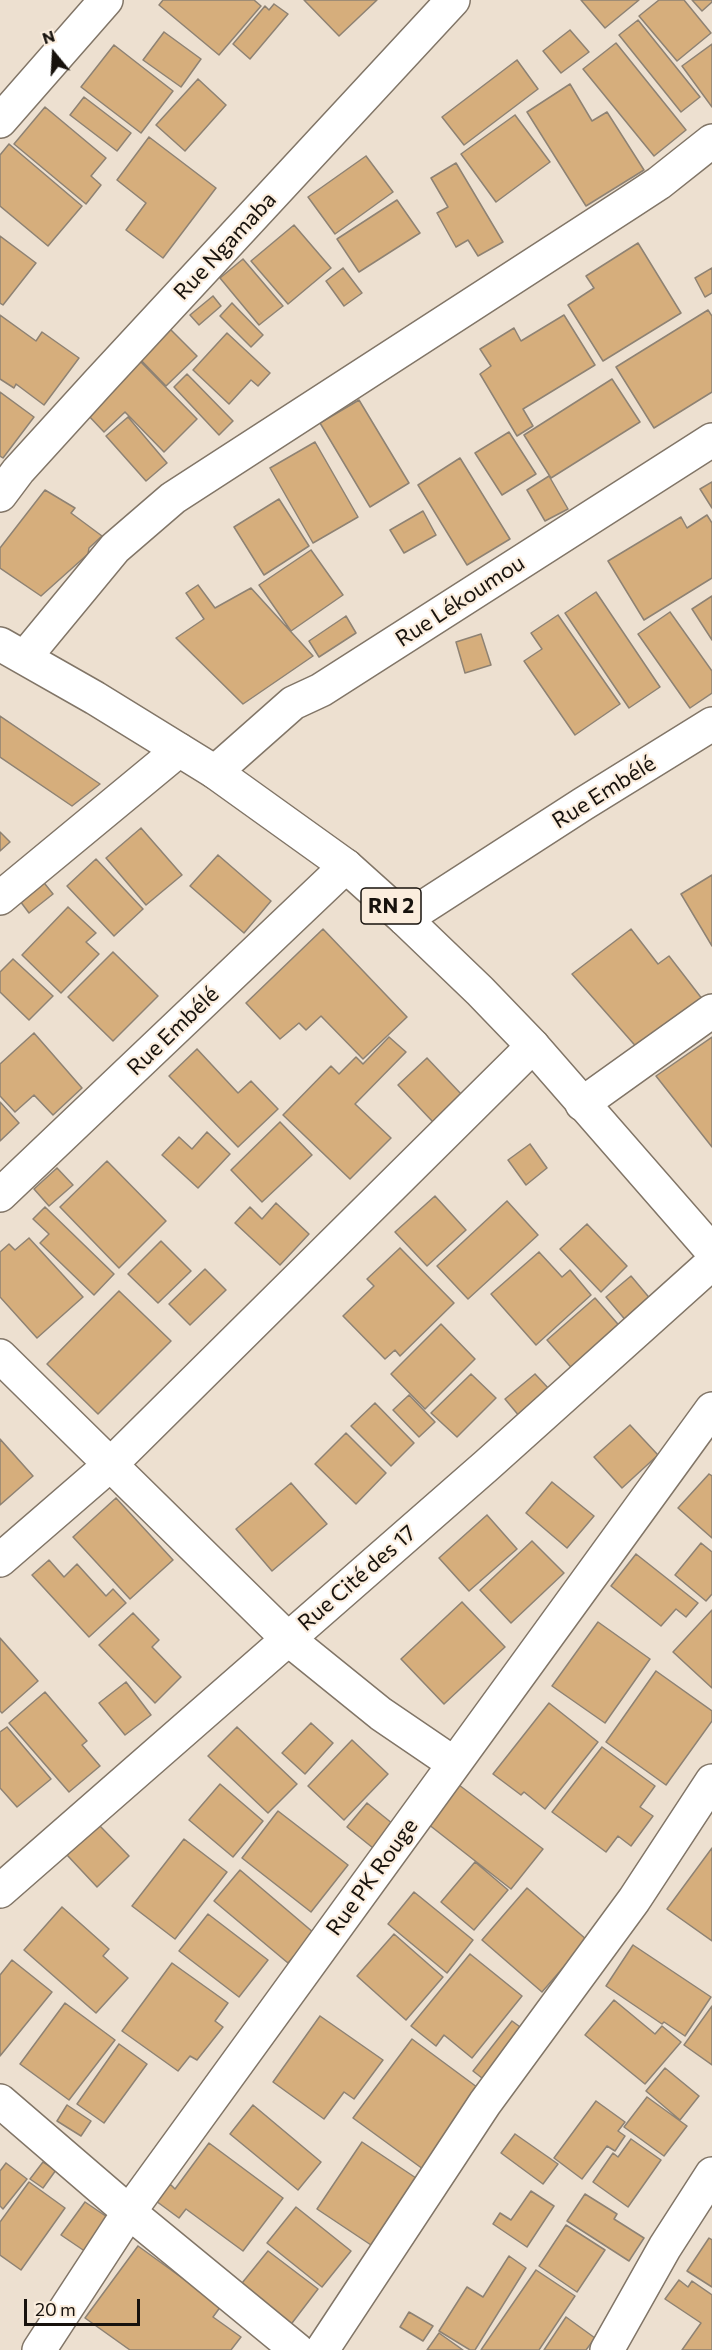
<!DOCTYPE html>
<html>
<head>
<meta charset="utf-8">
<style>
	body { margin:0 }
	#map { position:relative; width:712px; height:2350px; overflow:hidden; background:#ede0d0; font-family:Commissioner,sans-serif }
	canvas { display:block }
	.north { position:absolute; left:24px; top:24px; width:60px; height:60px; -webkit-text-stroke:4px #fbeddd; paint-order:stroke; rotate:342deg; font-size:16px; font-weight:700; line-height:24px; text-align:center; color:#17120d }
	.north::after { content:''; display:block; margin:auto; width:21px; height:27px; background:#17120d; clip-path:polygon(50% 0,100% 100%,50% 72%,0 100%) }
	.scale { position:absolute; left:24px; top:2299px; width:116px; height:27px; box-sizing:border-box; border:3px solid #17120d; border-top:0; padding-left:8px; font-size:18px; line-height:21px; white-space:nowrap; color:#17120d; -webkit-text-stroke:4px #fbeddd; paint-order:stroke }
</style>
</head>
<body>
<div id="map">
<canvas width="712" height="2350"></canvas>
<div class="north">N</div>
<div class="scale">20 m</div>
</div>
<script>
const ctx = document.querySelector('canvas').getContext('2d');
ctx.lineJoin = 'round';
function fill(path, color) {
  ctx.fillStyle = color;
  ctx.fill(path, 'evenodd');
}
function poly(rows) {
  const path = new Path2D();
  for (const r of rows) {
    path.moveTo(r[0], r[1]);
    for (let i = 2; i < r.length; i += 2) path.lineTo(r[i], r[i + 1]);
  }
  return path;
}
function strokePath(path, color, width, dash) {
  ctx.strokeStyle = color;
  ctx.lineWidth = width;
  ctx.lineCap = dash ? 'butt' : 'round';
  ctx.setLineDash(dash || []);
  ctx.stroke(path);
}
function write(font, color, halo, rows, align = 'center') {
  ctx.font = font + ' Commissioner,sans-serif';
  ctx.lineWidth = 4.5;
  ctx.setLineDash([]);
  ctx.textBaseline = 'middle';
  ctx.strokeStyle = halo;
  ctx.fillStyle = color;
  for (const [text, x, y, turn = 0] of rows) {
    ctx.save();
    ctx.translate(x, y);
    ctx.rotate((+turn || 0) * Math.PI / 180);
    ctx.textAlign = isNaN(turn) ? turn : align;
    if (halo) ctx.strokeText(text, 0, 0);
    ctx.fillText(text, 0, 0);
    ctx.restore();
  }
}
const building = poly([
	[163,0,254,0,261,6,219,55,159,5,163,0],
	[304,0,377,0,339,36,304,0],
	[581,0,639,0,605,28,581,0],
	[659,0,684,0,711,33,677,61,639,16,659,0],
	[692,0,712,0,712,2,702,11,692,0],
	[274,4,288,14,250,59,233,44,265,6,269,10,274,4],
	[638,20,700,97,681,112,619,35,638,20],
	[570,30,589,52,561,73,543,51,570,30],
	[164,32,201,59,181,87,143,60,164,32],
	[616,43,686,130,654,156,583,69,616,43],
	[712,44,712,107,682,66,712,44],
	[114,45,173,91,141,133,81,87,114,45],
	[517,60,538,89,464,145,442,117,517,60],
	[198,79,226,105,185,151,156,125,198,79],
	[570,84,592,121,607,112,644,170,586,206,527,112,570,84],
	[84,97,131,133,117,151,70,115,84,97],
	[45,107,106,158,91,176,101,185,86,204,14,144,45,107],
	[515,115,550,162,496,202,461,154,515,115],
	[149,137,216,188,163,258,126,230,146,203,117,180,149,137],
	[9,144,82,206,48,246,0,206,0,155,9,144],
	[366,156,393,192,335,234,308,197,366,156],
	[456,163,503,242,478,256,468,240,456,247,437,213,448,207,431,178,456,163],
	[397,200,420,233,359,272,337,239,397,200],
	[294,225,331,268,288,304,251,261,294,225],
	[0,236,36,263,3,305,0,303,0,236],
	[638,243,681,313,603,361,568,305,594,288,586,276,638,243],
	[243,259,283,306,259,325,220,278,243,259],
	[343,268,362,293,344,306,326,281,343,268],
	[712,268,712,293,705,297,695,278,712,268],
	[213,296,221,306,199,325,190,315,213,296],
	[232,303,263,335,251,347,220,316,232,303],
	[708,310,712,316,712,392,654,428,616,367,708,310],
	[0,315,36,341,42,332,79,358,44,405,16,384,14,388,0,379,0,315],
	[564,315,595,365,523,409,533,426,517,436,480,374,491,366,480,349,514,328,521,341,564,315],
	[165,324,197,356,166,386,135,354,165,324],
	[227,333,270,373,258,386,251,380,229,404,193,370,227,333],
	[138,359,197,419,164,452,125,412,104,432,87,414,138,359],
	[187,374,233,421,219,435,174,387,187,374],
	[612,379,640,422,551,478,524,435,612,379],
	[0,392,34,417,3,458,0,456,0,392],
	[359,400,409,483,370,507,320,423,359,400],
	[128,417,167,463,146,481,106,436,128,417],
	[509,432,536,474,502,495,475,453,509,432],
	[315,442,358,517,313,543,270,468,315,442],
	[460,458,510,539,467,565,418,485,460,458],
	[549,476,568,509,545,521,527,490,549,476],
	[712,482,712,508,700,489,712,482],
	[45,490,75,508,71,513,102,536,89,548,88,554,41,596,0,568,0,548,45,490],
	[279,499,309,546,264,575,234,527,279,499],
	[423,511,436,535,404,553,390,530,423,511],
	[707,515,712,523,712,578,644,620,608,561,681,517,687,528,707,515],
	[311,550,343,595,291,631,259,585,311,550],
	[198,585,215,608,251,588,313,656,243,704,176,638,204,619,186,593,198,585],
	[596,592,660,687,629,708,565,613,596,592],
	[712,596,712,640,692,609,712,596],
	[670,612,712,671,712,693,690,708,638,634,670,612],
	[558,615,620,704,575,735,524,661,542,649,531,633,558,615],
	[346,616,356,633,319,657,309,641,346,616],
	[481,634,491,665,465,673,456,642,481,634],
	[0,716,100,784,72,806,0,757,0,716],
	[141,828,182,875,146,905,106,858,141,828],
	[0,832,10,842,0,851,0,832],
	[218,855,271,901,244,933,190,886,218,855],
	[96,859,143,909,114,936,67,886,96,859],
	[712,875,712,946,681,894,712,875],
	[41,879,53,894,29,913,17,897,41,879],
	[68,907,96,933,86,942,99,954,61,993,22,955,68,907],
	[323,929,407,1017,363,1059,321,1016,306,1030,299,1023,280,1039,246,1003,323,929],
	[631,929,658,964,669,956,703,1000,640,1051,572,974,631,929],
	[113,952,158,996,113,1041,68,997,113,952],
	[13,959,53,996,29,1020,0,992,0,972,13,959],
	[34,1033,82,1088,53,1115,34,1095,15,1112,0,1096,0,1064,34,1033],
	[389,1037,406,1052,355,1104,391,1138,350,1179,283,1115,331,1066,339,1074,356,1057,363,1064,389,1037],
	[712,1037,712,1147,656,1076,712,1037],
	[197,1049,238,1093,251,1081,278,1109,238,1147,169,1076,197,1049],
	[427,1058,462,1095,433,1122,398,1085,427,1058],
	[0,1102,19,1123,0,1141,0,1102],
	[280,1122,312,1155,262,1202,231,1170,280,1122],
	[207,1132,230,1154,198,1188,162,1155,179,1137,192,1149,207,1132],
	[530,1144,547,1168,526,1185,508,1160,530,1144],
	[107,1161,166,1221,119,1268,60,1207,107,1161],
	[57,1168,73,1185,49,1206,34,1189,57,1168],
	[435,1196,466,1230,427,1266,395,1232,435,1196],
	[507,1201,538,1235,468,1299,437,1266,507,1201],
	[276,1203,309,1234,280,1265,235,1223,250,1207,262,1219,276,1203],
	[45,1207,114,1274,94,1295,40,1243,49,1234,33,1219,45,1207],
	[587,1224,627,1266,601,1292,560,1249,587,1224],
	[29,1238,83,1297,37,1338,0,1297,0,1252,9,1244,15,1250,29,1238],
	[161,1241,191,1271,158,1303,128,1274,161,1241],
	[400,1248,454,1303,400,1356,395,1350,385,1359,343,1316,374,1286,367,1279,400,1248],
	[539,1252,562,1277,570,1270,591,1295,536,1345,491,1294,539,1252],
	[205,1269,226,1290,190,1325,169,1304,205,1269],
	[631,1276,658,1308,633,1329,606,1297,631,1276],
	[119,1291,171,1341,98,1414,47,1364,119,1291],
	[595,1298,624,1331,576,1373,547,1340,595,1298],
	[441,1324,475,1359,425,1409,391,1374,441,1324],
	[471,1374,496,1398,457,1437,431,1413,471,1374],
	[535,1374,551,1391,520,1417,505,1399,535,1374],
	[409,1395,435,1422,419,1437,393,1410,409,1395],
	[375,1403,414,1443,391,1466,351,1426,375,1403],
	[630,1425,658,1455,622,1488,594,1457,630,1425],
	[346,1433,386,1473,356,1504,315,1464,346,1433],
	[0,1439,33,1476,0,1505,0,1439],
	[709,1474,712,1476,712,1538,678,1508,709,1474],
	[552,1482,594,1516,567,1548,526,1513,552,1482],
	[291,1483,327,1524,272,1571,236,1529,291,1483],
	[116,1498,173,1560,130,1599,73,1537,116,1498],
	[487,1515,517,1549,469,1591,439,1558,487,1515],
	[532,1541,564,1573,511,1623,480,1590,532,1541],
	[701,1543,712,1552,712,1594,706,1601,675,1575,701,1543],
	[636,1554,698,1603,686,1617,676,1609,661,1626,611,1586,636,1554],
	[49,1560,64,1577,77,1564,106,1596,113,1589,126,1603,89,1637,32,1575,49,1560],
	[462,1602,505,1647,444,1704,401,1659,462,1602],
	[712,1610,712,1688,673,1652,712,1610],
	[133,1613,159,1640,152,1647,181,1677,155,1703,99,1645,133,1613],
	[598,1622,650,1659,605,1723,552,1686,598,1622],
	[0,1638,38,1681,2,1713,0,1711,0,1638],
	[656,1671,712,1711,712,1721,666,1785,606,1742,656,1671],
	[126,1682,151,1715,125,1735,99,1703,126,1682],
	[45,1692,87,1741,82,1745,100,1766,69,1792,9,1723,45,1692],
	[549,1703,598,1742,545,1809,524,1792,521,1795,493,1774,549,1703],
	[311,1723,333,1743,305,1774,282,1753,311,1723],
	[7,1727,51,1779,17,1807,0,1788,0,1732,7,1727],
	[237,1727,297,1784,268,1813,208,1756,237,1727],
	[352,1740,388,1774,344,1820,308,1786,352,1740],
	[602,1747,655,1786,640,1807,653,1816,631,1846,618,1836,606,1852,552,1812,602,1747],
	[220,1784,263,1821,233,1857,189,1820,220,1784],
	[459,1785,543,1849,511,1889,428,1824,459,1785],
	[367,1803,398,1828,378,1852,347,1827,367,1803],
	[278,1811,348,1865,311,1912,242,1858,278,1811],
	[99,1825,129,1856,97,1887,67,1855,99,1825],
	[184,1839,227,1872,175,1939,132,1906,184,1839],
	[712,1848,712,1941,667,1909,712,1848],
	[475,1862,508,1890,474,1930,441,1902,475,1862],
	[240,1870,314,1933,288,1963,214,1901,240,1870],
	[527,1888,587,1940,542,1992,482,1940,527,1888],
	[414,1892,473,1940,447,1973,388,1924,414,1892],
	[62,1907,109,1949,103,1956,128,1978,96,2013,24,1950,62,1907],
	[208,1914,268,1960,239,1997,179,1951,208,1914],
	[394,1934,443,1977,406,2020,357,1976,394,1934],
	[633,1945,711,1997,685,2036,664,2022,662,2024,606,1986,633,1945],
	[470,1954,522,1996,472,2058,444,2035,436,2046,411,2026,470,1954],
	[12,1960,52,1992,0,2056,0,1975,12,1960],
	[172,1963,228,2003,215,2021,223,2027,197,2060,190,2056,178,2071,122,2031,172,1963],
	[614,2000,655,2034,662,2026,681,2042,645,2084,585,2035,614,2000],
	[65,2003,115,2040,69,2100,20,2064,65,2003],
	[712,2006,712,2065,684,2045,712,2006],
	[320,2016,383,2060,354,2099,344,2092,324,2119,273,2082,320,2016],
	[512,2021,531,2035,491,2085,473,2071,512,2021],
	[412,2039,485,2093,427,2172,353,2118,412,2039],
	[119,2044,147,2064,104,2123,77,2104,119,2044],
	[665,2068,699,2096,680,2120,646,2091,665,2068],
	[647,2097,687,2126,664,2156,624,2127,647,2097],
	[596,2101,625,2122,618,2131,625,2136,615,2151,607,2146,582,2179,554,2158,596,2101],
	[67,2105,91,2121,81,2136,57,2121,67,2105],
	[253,2105,321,2162,298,2190,230,2134,253,2105],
	[515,2134,558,2164,543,2184,501,2153,515,2134],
	[631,2139,661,2160,628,2207,593,2182,613,2153,618,2157,631,2139],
	[362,2142,419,2180,374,2247,317,2209,362,2142],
	[209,2143,283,2198,243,2251,186,2209,179,2218,156,2201,170,2184,175,2189,209,2143],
	[43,2162,56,2170,43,2188,30,2179,43,2162],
	[6,2163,27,2179,3,2209,0,2206,0,2171,6,2163],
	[29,2182,65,2208,21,2270,0,2255,0,2222,29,2182],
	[531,2191,554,2206,527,2247,493,2224,500,2213,511,2220,531,2191],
	[585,2194,617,2214,614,2219,644,2238,629,2261,567,2221,585,2194],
	[85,2202,113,2221,89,2254,61,2235,85,2202],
	[296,2207,351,2251,322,2287,267,2243,296,2207],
	[566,2225,605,2250,577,2292,539,2266,566,2225],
	[709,2238,712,2240,712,2287,687,2271,709,2238],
	[138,2246,221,2306,213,2317,241,2337,231,2350,130,2350,85,2318,138,2246],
	[268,2251,318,2289,289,2327,238,2288,268,2251],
	[509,2256,526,2268,475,2350,470,2350,439,2331,467,2287,483,2297,509,2256],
	[536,2270,575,2296,539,2350,481,2350,536,2270],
	[679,2280,688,2287,692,2281,712,2295,712,2350,682,2350,701,2323,665,2299,679,2280],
	[409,2312,433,2326,423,2341,400,2327,409,2312],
	[566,2317,595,2338,586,2350,544,2350,566,2317],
	[439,2333,463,2350,427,2350,439,2333]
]);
const street = poly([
	[0,121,106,0],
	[0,495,18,471,99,382,453,0],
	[25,657,115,548,173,498,630,202,659,183,712,141],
	[215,772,293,703,321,690,712,440],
	[0,898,179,750],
	[405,919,583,804,712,724],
	[582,1104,712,1011],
	[0,1195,346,866],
	[0,1356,287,1638,381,1714,453,1763],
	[0,1560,111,1464,533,1046],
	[0,1891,486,1466,712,1263],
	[0,2101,129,2212,297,2350],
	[39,2350,129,2212,712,1409],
	[322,2350,485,2103,634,1900,712,1781],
	[607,2350,665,2247,712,2174]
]);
const highway = poly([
	[0,644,95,698,215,772,346,866,405,919,480,991,533,1046,712,1251]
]);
const shields = [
	[391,906,60]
];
const shieldNames = [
	["RN 2",391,906]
];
const streetNames = [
	["Rue Ngamaba",225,246,-47],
	["Rue Lékoumou",460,601,-33],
	["Rue Embélé",604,792,-32],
	["Rue Embélé",173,1031,-44],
	["Rue Cité des 17",357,1578,-41],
	["Rue PK Rouge",372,1877,-54]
];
fill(building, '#d6ae7c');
strokePath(building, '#8e8273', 1.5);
strokePath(street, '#817567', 36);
strokePath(highway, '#817567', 36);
strokePath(street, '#fff', 33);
strokePath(highway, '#fff', 33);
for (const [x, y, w] of shields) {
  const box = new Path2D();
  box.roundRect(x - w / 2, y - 18, w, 36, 4.5);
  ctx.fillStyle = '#fbeddd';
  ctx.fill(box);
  strokePath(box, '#17120d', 1.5);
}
write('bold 21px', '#17120d', null, shieldNames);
write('22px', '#17120d', '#fbeddd', streetNames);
</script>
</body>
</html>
